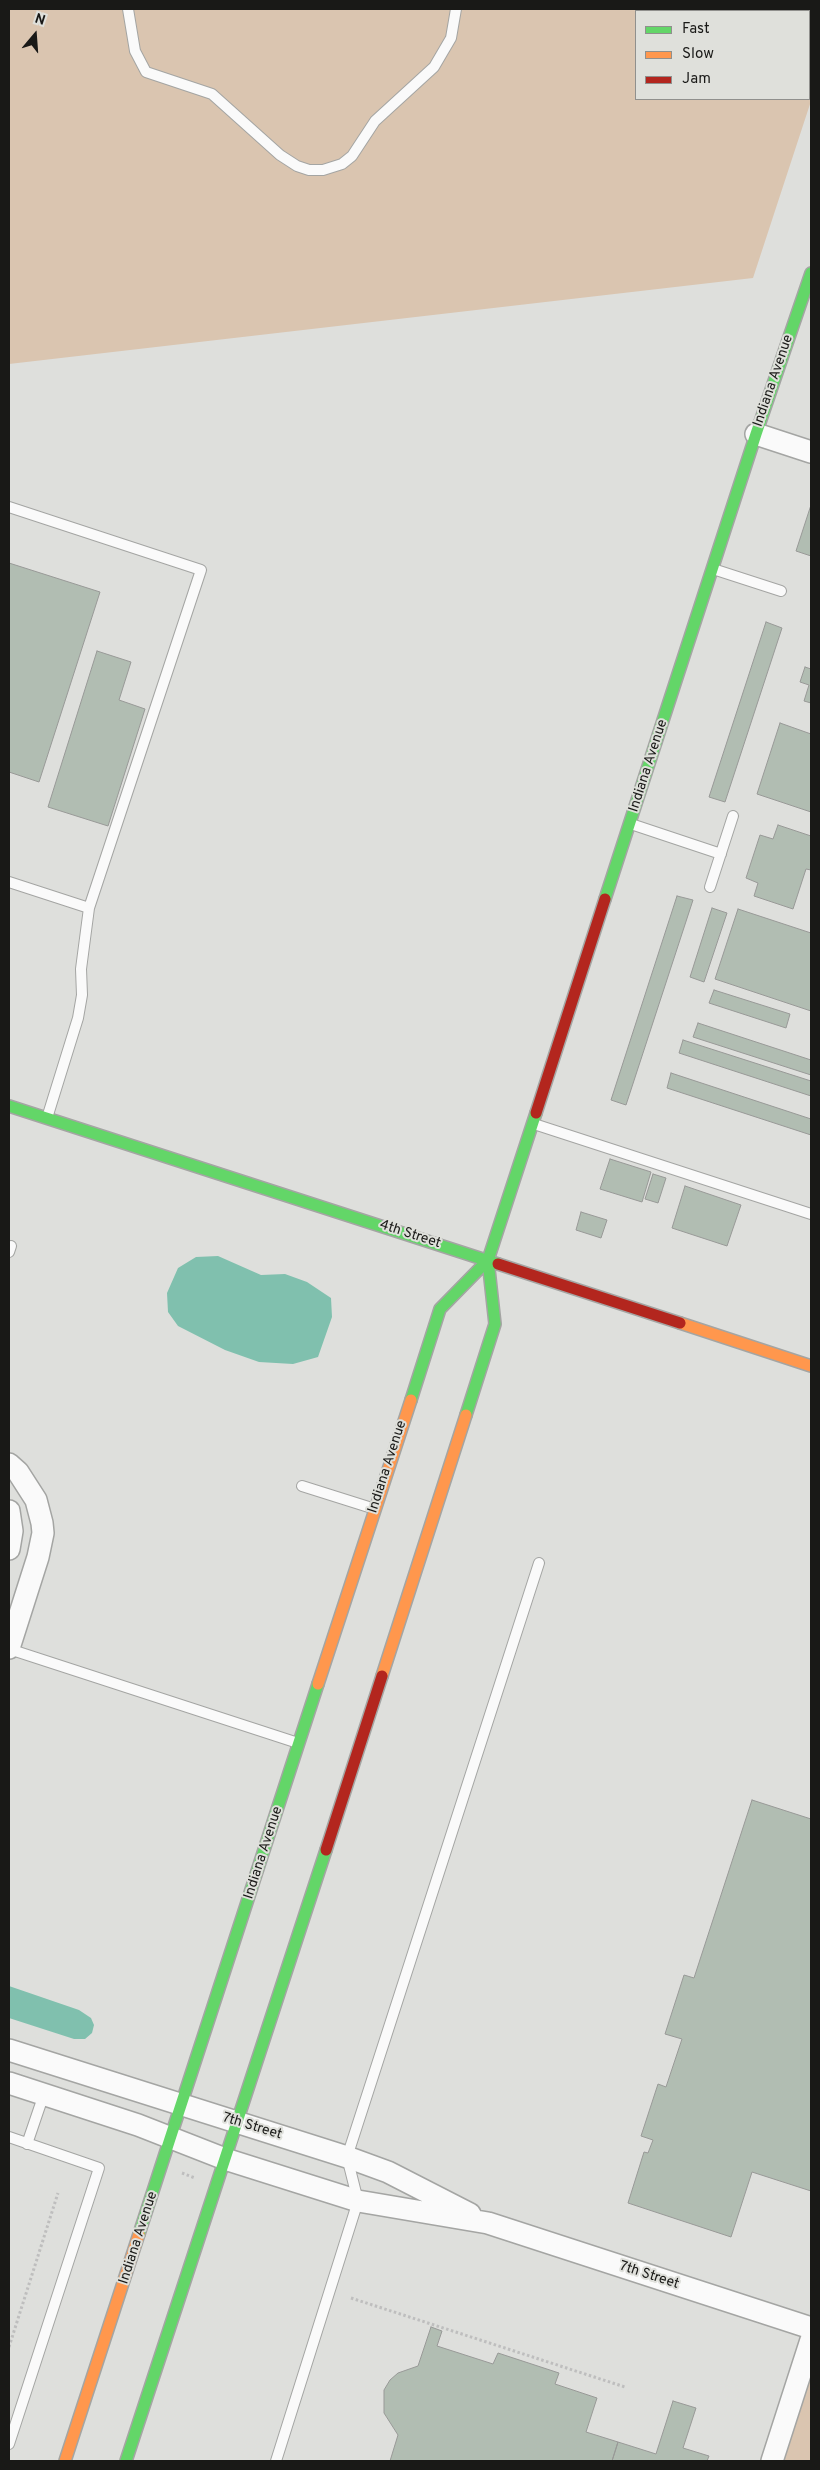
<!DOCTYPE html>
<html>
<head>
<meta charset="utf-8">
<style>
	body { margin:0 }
	#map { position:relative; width:820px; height:2470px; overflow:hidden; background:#dedfdc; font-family:Overpass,sans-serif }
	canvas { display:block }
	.frame { position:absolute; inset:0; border:10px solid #191917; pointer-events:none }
	.legend { position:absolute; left:635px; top:10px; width:175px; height:90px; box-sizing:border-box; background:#dfe0db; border:1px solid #90908d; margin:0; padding:6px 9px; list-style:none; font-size:15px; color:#191917 }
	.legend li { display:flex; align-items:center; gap:10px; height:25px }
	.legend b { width:25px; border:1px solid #90908d }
	.north { position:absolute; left:10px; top:10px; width:50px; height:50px; -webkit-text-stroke:4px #dfe0db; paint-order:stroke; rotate:18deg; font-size:14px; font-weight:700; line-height:20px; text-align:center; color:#191917 }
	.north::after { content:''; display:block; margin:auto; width:18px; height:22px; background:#191917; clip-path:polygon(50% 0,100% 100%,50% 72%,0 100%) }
</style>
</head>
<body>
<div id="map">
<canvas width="820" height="2470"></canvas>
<div class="frame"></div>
<ul class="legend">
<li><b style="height:6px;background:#63d668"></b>Fast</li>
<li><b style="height:6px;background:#ff974d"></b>Slow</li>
<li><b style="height:6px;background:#b3261e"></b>Jam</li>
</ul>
<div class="north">N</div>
</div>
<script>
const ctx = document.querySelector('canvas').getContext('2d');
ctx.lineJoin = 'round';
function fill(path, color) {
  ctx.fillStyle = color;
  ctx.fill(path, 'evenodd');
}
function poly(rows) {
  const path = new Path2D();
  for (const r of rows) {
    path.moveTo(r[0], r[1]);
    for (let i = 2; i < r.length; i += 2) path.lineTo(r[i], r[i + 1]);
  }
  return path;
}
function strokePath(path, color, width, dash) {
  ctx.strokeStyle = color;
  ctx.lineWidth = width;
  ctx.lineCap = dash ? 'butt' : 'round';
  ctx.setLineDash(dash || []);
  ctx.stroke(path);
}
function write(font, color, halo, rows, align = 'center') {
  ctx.font = font + ' Overpass,sans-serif';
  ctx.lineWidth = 4;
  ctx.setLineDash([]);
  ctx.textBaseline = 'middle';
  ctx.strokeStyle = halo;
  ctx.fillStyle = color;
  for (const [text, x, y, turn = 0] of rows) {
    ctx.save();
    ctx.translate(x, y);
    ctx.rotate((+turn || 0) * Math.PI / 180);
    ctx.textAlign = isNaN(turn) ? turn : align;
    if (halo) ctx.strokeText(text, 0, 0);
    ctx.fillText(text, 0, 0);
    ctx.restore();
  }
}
const green = poly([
	[9,9,811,9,811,101,753,278,9,364],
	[636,11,809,11,809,99,636,99],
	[811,2365,811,2461,781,2461]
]);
const water = poly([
	[218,1256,261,1275,285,1274,307,1282,331,1298,332,1317,318,1357,293,1364,259,1362,225,1350,178,1326,168,1312,167,1293,178,1268,196,1257],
	[9,1986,79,2010,91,2018,94,2025,92,2033,85,2039,74,2039,9,2018]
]);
const building = poly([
	[811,505,811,556,796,551,811,505],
	[9,563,100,592,39,782,9,772,9,563],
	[766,622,782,628,725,802,709,797,766,622],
	[97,651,131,662,119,700,145,709,108,826,48,807,97,651],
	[805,667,811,669,811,703,804,701,809,685,800,682,805,667],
	[780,723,811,734,811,812,757,794,780,723],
	[778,825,811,836,811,870,806,869,793,909,754,896,758,883,746,878,760,835,773,839,778,825],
	[677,896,693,900,626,1105,611,1100,677,896],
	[712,908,727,913,704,982,690,977,712,908],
	[738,909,811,933,811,1011,715,979,738,909],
	[714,990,790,1014,786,1028,709,1003,714,990],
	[698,1023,811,1060,811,1075,693,1037,698,1023],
	[683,1040,811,1081,811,1096,679,1053,683,1040],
	[671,1073,811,1119,811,1135,667,1088,671,1073],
	[610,1159,651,1172,642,1202,600,1189,610,1159],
	[653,1174,666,1178,658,1203,645,1199,653,1174],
	[685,1186,741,1205,727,1246,672,1228,685,1186],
	[581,1212,607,1220,601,1238,576,1230,581,1212],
	[752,1800,811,1819,811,2191,752,2172,731,2237,628,2203,644,2152,648,2153,653,2140,641,2136,658,2084,666,2087,682,2039,665,2034,684,1975,694,1978,752,1800],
	[431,2327,442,2331,437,2346,493,2364,498,2353,559,2373,555,2384,597,2398,586,2432,618,2442,612,2461,390,2461,398,2435,384,2413,384,2390,390,2380,398,2373,418,2366,431,2327],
	[673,2401,696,2408,683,2448,709,2456,707,2461,612,2461,618,2442,656,2454,673,2401]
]);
const path = poly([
	[182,2173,195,2178],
	[351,2298,625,2387],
	[9,2347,58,2193]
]);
const lane = poly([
	[128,9,135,51,146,72,212,94,280,155,297,166,309,170,323,170,342,164,352,156,375,121,434,67,451,38,456,9],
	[9,507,201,570,89,908,81,969,82,995,78,1018,47,1118],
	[713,569,781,591],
	[631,824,721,854],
	[9,882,89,908],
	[710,887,733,816],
	[534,1124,811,1214],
	[9,1252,11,1246],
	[302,1486,375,1509],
	[9,1649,298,1743],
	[9,2137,99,2168,9,2444],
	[27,2144,44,2094],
	[276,2461,358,2201,347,2157,539,1563]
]);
const street = poly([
	[756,434,811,452],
	[9,1464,18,1472,36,1500,42,1523,43,1533,38,1557,9,1648],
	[9,1511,12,1531,9,1549],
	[9,2050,347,2157,388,2172,470,2214],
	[9,2083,138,2125,225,2159,358,2201,488,2223,811,2328],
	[772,2461,811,2340]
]);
const fast = poly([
	[605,899,756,434,811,273],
	[9,1106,498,1264],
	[411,1400,440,1309,488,1260],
	[466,1415,495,1324,488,1260,536,1113],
	[139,2234,318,1684],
	[126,2461,326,1850]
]);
const slow = poly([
	[680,1323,811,1366],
	[382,1676,466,1415],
	[318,1684,411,1400],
	[65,2461,139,2234]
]);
const jam = poly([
	[536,1113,605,899],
	[498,1264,680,1323],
	[326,1850,382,1676]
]);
const streetNames = [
	["Indiana Avenue",774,381,-71],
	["Indiana Avenue",649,766,-72],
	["4th Street",410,1235,18],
	["Indiana Avenue",388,1467,-72],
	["Indiana Avenue",264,1853,-72],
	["7th Street",252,2127,17],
	["Indiana Avenue",139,2238,-72],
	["7th Street",649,2276,18]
];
fill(green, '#dac5b0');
fill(water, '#80c0ae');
fill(building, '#b1bdb2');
strokePath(building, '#989997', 1);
strokePath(lane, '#a4a5a3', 12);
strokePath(street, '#a4a5a3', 24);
strokePath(fast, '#a4a5a3', 14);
strokePath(slow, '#a4a5a3', 14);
strokePath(jam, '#a4a5a3', 14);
strokePath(path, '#bebebe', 3, [2.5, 2.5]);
strokePath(lane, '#fafafa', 10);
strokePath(street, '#fafafa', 21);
strokePath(fast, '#63d668', 11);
strokePath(slow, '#ff974d', 11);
strokePath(jam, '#b3261e', 11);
write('14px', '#191917', '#dfe0db', streetNames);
</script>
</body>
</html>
